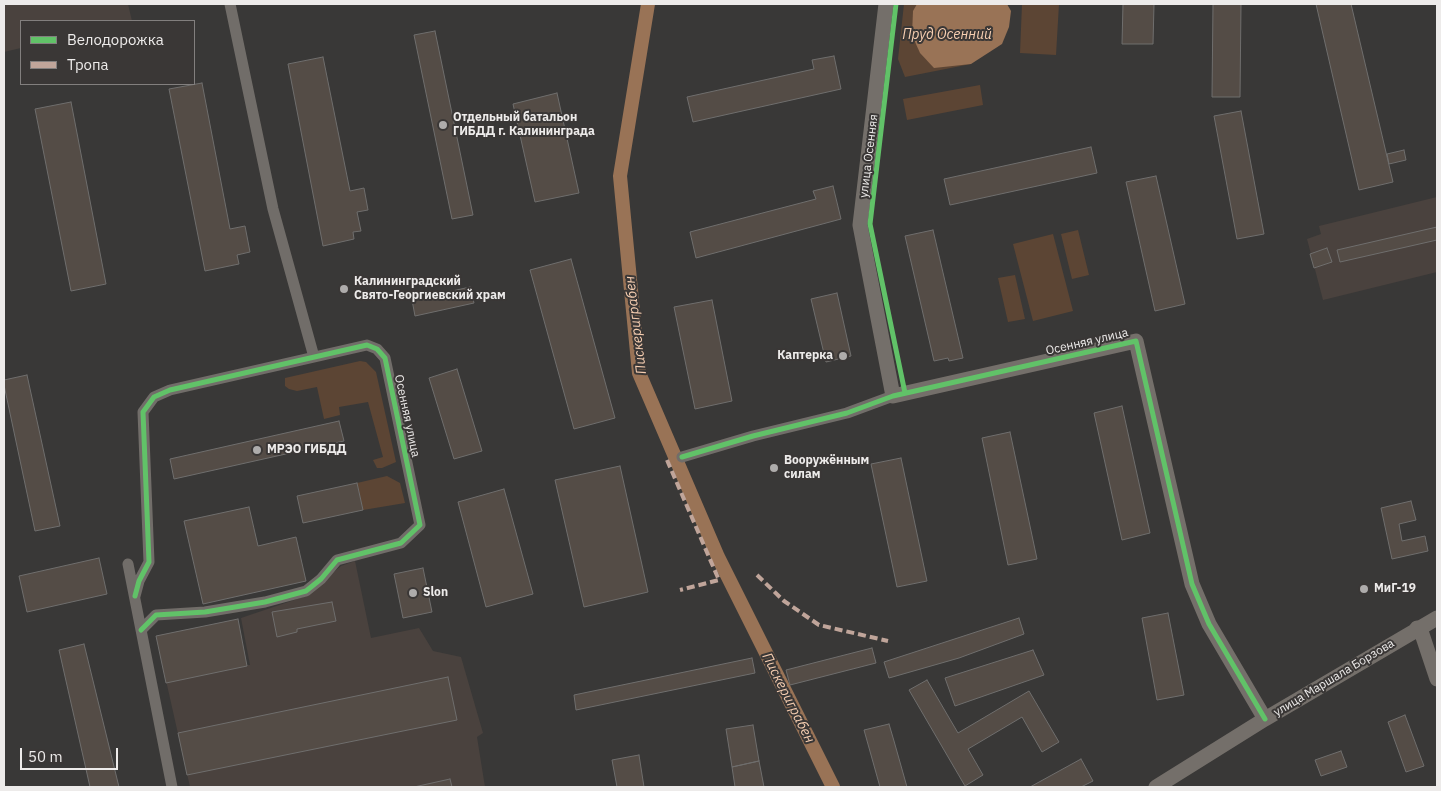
<!DOCTYPE html>
<html>
<head>
<meta charset="utf-8">
<style>
	body { margin:0 }
	#map { position:relative; width:1441px; height:791px; overflow:hidden; background:#393837; font-family:"IBM Plex Sans",sans-serif }
	canvas { display:block }
	.frame { position:absolute; inset:0; border:5px solid #edebea; pointer-events:none }
	.legend { position:absolute; left:20px; top:20px; width:175px; height:65px; box-sizing:border-box; background:#3a3736; border:1px solid #827f7e; margin:0; padding:6px 9px; list-style:none; font-size:15px; color:#edebea }
	.legend li { display:flex; align-items:center; gap:10px; height:25px }
	.legend b { width:25px; border:1px solid #827f7e }
	.scale { position:absolute; left:20px; top:748px; width:98px; height:22px; box-sizing:border-box; border:2px solid #edebea; border-top:0; padding-left:6px; font-size:15px; line-height:18px; white-space:nowrap; color:#edebea; -webkit-text-stroke:4px #3a3736; paint-order:stroke }
</style>
</head>
<body>
<div id="map">
<canvas width="1441" height="791"></canvas>
<div class="frame"></div>
<ul class="legend">
<li><b style="height:6px;background:#61c268"></b>Велодорожка</li>
<li><b style="height:6px;background:#c0a59a"></b>Тропа</li>
</ul>
<div class="scale">50 m</div>
</div>
<script>
const ctx = document.querySelector('canvas').getContext('2d');
ctx.lineJoin = 'round';
function fill(path, color) {
  ctx.fillStyle = color;
  ctx.fill(path, 'evenodd');
}
function poly(rows) {
  const path = new Path2D();
  for (const r of rows) {
    path.moveTo(r[0], r[1]);
    for (let i = 2; i < r.length; i += 2) path.lineTo(r[i], r[i + 1]);
  }
  return path;
}
function strokePath(path, color, width, dash) {
  ctx.strokeStyle = color;
  ctx.lineWidth = width;
  ctx.lineCap = dash ? 'butt' : 'round';
  ctx.setLineDash(dash || []);
  ctx.stroke(path);
}
function write(font, color, halo, rows, align = 'center') {
  ctx.font = font + ' "IBM Plex Sans",sans-serif';
  ctx.lineWidth = 4;
  ctx.setLineDash([]);
  ctx.textBaseline = 'middle';
  ctx.strokeStyle = halo;
  ctx.fillStyle = color;
  for (const [text, x, y, turn = 0] of rows) {
    ctx.save();
    ctx.translate(x, y);
    ctx.rotate((+turn || 0) * Math.PI / 180);
    ctx.textAlign = isNaN(turn) ? turn : align;
    if (halo) ctx.strokeText(text, 0, 0);
    ctx.fillText(text, 0, 0);
    ctx.restore();
  }
}
const built = poly([
	[4,4,128,4,132,21,21,21,21,48,4,52],
	[1437,197,1437,272,1323,300,1307,239,1321,234,1319,226],
	[355,561,371,638,419,628,433,651,461,657,483,733,477,737,485,787,190,787,156,636,238,619,247,665,250,665,241,618,306,596,341,566]
]);
const green = poly([
	[904,4,972,4,971,64,905,77,898,59],
	[1022,4,1059,4,1056,55,1020,53],
	[980,85,983,105,907,120,903,99],
	[1078,230,1089,275,1072,279,1061,234],
	[1053,234,1073,311,1033,321,1013,244],
	[1015,275,1025,319,1008,322,998,278],
	[360,361,366,362,376,372,396,462,382,468,377,468,373,460,383,457,368,402,339,407,340,415,324,419,317,387,297,391,289,389,285,386,285,378],
	[387,476,400,483,405,503,363,510,357,483]
]);
const water = poly([
	[917,4,1007,4,1011,11,1009,27,1002,44,971,64,934,68,920,53,912,35,913,11]
]);
const canal = poly([
	[648,4,620,176,639,373,718,557,833,787]
]);
const building = poly([
	[1123,4,1154,4,1153,44,1122,44,1123,4],
	[1213,4,1241,4,1240,97,1212,97,1213,4],
	[1316,4,1351,4,1393,182,1359,190,1316,4],
	[435,31,473,215,452,219,414,35,435,31],
	[834,56,841,89,693,122,687,97,814,69,812,60,834,56],
	[323,57,350,191,364,188,368,210,357,212,361,231,353,232,354,239,323,246,288,64,323,57],
	[202,83,230,229,245,226,250,252,237,255,239,264,205,271,169,89,202,83],
	[557,93,579,193,535,202,513,104,557,93],
	[71,102,106,284,71,291,35,109,71,102],
	[1241,111,1264,234,1237,239,1214,116,1241,111],
	[1091,147,1097,173,950,205,944,179,1091,147],
	[1404,150,1406,160,1389,164,1387,154,1404,150],
	[1156,176,1185,304,1155,311,1126,182,1156,176],
	[833,186,841,219,696,258,690,232,816,199,813,191,833,186],
	[1437,227,1437,240,1340,262,1337,250,1437,227],
	[933,230,963,358,949,361,948,358,934,361,905,236,933,230],
	[1327,248,1332,262,1314,268,1310,254,1327,248],
	[571,259,615,418,574,429,530,270,571,259],
	[470,287,474,303,415,316,412,300,470,287],
	[837,293,851,356,826,362,811,299,837,293],
	[712,300,732,401,695,409,674,307,712,300],
	[457,369,482,451,454,459,429,378,457,369],
	[27,375,60,526,35,531,4,385,4,380,27,375],
	[1122,406,1150,533,1122,540,1094,413,1122,406],
	[339,421,344,441,174,479,170,459,339,421],
	[1010,432,1037,559,1008,565,982,438,1010,432],
	[901,458,927,581,897,587,871,464,901,458],
	[620,466,648,592,584,607,555,480,620,466],
	[357,483,363,510,303,523,297,496,357,483],
	[504,489,533,594,486,607,458,502,504,489],
	[1411,501,1416,520,1399,524,1402,541,1425,536,1428,551,1392,559,1381,508,1411,501],
	[249,507,258,546,296,537,306,581,203,604,184,521,249,507],
	[99,558,107,594,27,612,19,576,99,558],
	[423,568,432,612,403,618,394,574,423,568],
	[332,602,336,621,297,629,297,632,277,637,272,612,332,602],
	[1168,613,1184,695,1157,700,1142,618,1168,613],
	[1019,618,1024,634,959,658,889,678,884,662,1019,618],
	[238,619,247,666,166,683,156,636,238,619],
	[84,644,119,787,90,787,59,650,84,644],
	[872,648,876,663,790,685,786,670,872,648],
	[1033,650,1044,675,955,706,945,678,1033,650],
	[752,658,755,673,576,710,574,695,752,658],
	[448,677,457,720,187,775,178,733,448,677],
	[927,680,958,733,1029,691,1059,742,1042,752,1022,717,968,749,983,775,965,786,909,690,927,680],
	[1405,715,1424,766,1406,772,1388,722,1405,715],
	[889,724,894,741,907,787,880,787,864,730,889,724],
	[753,725,759,761,732,767,726,729,753,725],
	[1341,751,1347,767,1321,776,1315,760,1341,751],
	[639,755,644,787,617,787,612,760,639,755],
	[1081,759,1093,781,1081,787,1030,787,1081,759],
	[759,761,764,787,735,787,732,767,759,761],
	[450,779,452,787,414,787,450,779]
]);
const street = poly([
	[230,4,273,209,314,357],
	[682,457,753,436,847,413,893,396],
	[128,564,172,787],
	[135,596,139,581,149,562,143,412,154,397,170,390,367,345,377,349,385,358,420,525,401,543,337,560,321,579,306,591,265,602,205,612,156,615,141,630]
]);
const secondary = poly([
	[886,4,860,225,893,396,1136,341,1192,584,1209,624,1265,719],
	[1417,628,1422,634,1437,679],
	[1156,787,1265,719,1437,618]
]);
const quiet = poly([
	[667,460,719,580,680,590],
	[757,575,784,601,819,625,888,641]
]);
const cycleway = poly([
	[896,4,870,224,905,393],
	[682,457,753,436,847,413,893,396,1136,341,1192,584,1209,624,1265,719],
	[135,596,139,581,149,562,143,412,154,397,170,390,367,345,377,349,385,358,420,525,401,543,337,560,321,579,306,591,265,602,205,612,156,615,141,630]
]);
const markers = [
	[443,125,5,"#aeacab"],
	[344,289,5,"#aeacab"],
	[843,356,5,"#aeacab"],
	[257,450,5,"#aeacab"],
	[774,468,5,"#aeacab"],
	[1364,589,5,"#aeacab"],
	[413,593,5,"#aeacab"]
];
const poiNames = [
	["Отдельный батальон",453,118],
	["ГИБДД г. Калининграда",453,132],
	["Калининградский",354,282],
	["Свято-Георгиевский храм",354,296],
	["Каптерка",833,356,"right"],
	["МРЭО ГИБДД",267,450],
	["Вооружённым",784,461],
	["силам",784,475],
	["МиГ-19",1374,589],
	["Slon",423,593]
];
const streetNames = [
	["улица Осенняя",869,156,-83],
	["Осенняя улица",1087,342,-13],
	["Осенняя улица",407,416,78],
	["улица Маршала Борзова",1334,678,-31]
];
const waterNames = [
	["Пруд Осенний",947,35],
	["Пискериграбен",636,325,-97],
	["Пискериграбен",788,698,63]
];
fill(built, '#4a423e');
fill(green, '#5c4534');
fill(water, '#997356');
strokePath(canal, '#997356', 14);
fill(building, '#544c46');
strokePath(building, '#6f6e6d', 1);
strokePath(street, '#716d69', 11);
strokePath(secondary, '#746f6a', 15);
strokePath(quiet, '#c0a59a', 4, [8, 4]);
strokePath(cycleway, '#61c268', 5);
for (const [x, y, r, color] of markers) {
  const dot = new Path2D();
  dot.arc(x, y, r, 0, 2 * Math.PI);
  ctx.fillStyle = color;
  ctx.fill(dot);
  strokePath(dot, '#3a3736', 2);
}
write('bold 12px', '#edebea', '#3a3736', poiNames, 'left');
write('12px', '#edebea', '#3a3736', streetNames);
write('italic 14px', '#f6ceb1', '#3a3736', waterNames);
</script>
</body>
</html>
